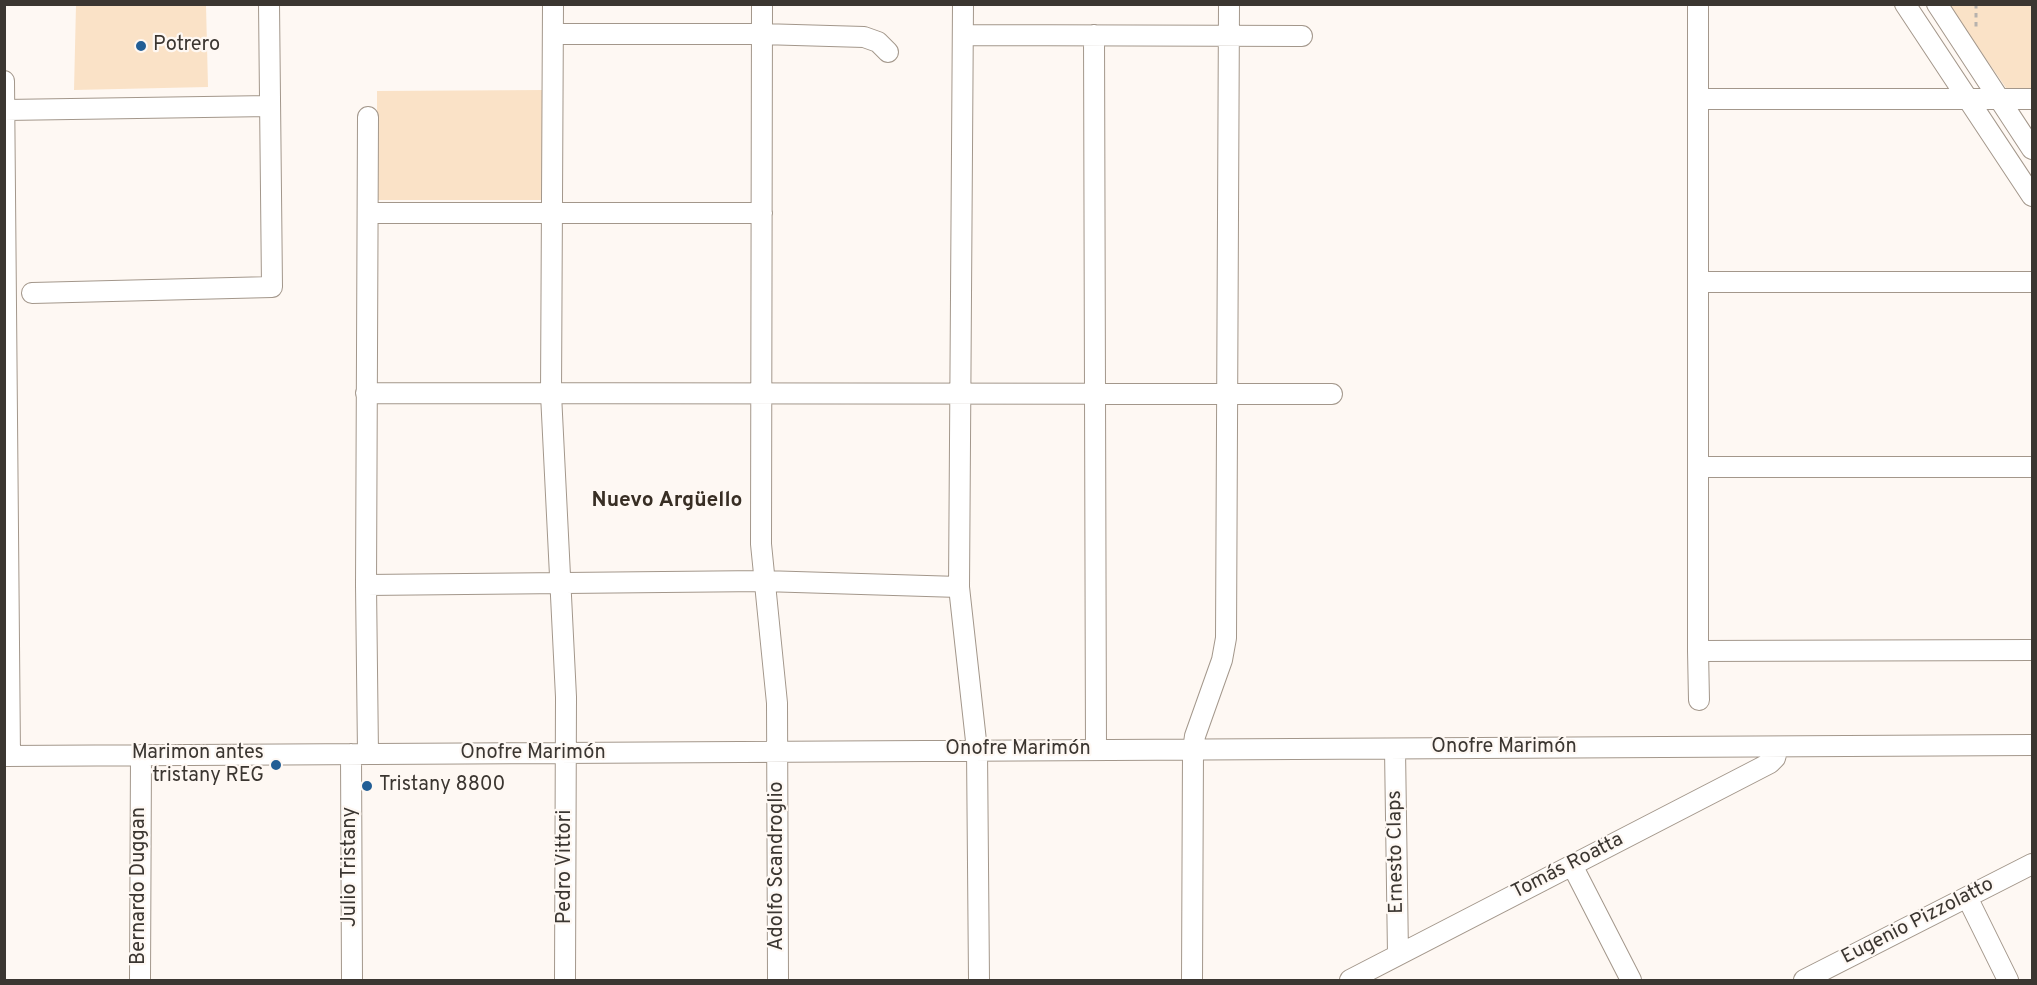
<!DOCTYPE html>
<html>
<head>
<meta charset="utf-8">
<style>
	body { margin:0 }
	#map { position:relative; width:2037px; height:985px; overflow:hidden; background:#fef8f3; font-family:Overpass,sans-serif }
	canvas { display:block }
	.frame { position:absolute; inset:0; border:6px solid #3b3631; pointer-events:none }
</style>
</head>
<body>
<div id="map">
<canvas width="2037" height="985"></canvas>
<div class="frame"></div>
</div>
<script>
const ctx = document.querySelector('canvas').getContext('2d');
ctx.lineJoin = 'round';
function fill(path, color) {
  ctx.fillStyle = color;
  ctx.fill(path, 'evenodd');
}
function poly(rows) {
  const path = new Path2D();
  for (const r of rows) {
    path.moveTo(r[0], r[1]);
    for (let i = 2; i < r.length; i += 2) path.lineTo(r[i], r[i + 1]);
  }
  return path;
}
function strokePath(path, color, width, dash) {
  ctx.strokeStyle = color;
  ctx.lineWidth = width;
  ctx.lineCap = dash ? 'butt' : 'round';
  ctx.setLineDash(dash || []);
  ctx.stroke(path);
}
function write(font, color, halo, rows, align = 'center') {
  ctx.font = font + ' Overpass,sans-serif';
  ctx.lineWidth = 4.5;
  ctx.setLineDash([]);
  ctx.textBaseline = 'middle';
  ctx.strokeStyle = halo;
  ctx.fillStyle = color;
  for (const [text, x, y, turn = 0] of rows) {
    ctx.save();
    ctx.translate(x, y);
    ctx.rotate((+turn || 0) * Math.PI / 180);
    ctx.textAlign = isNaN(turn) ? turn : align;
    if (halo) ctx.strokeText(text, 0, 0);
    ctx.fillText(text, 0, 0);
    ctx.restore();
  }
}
const green = poly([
	[76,5,206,5,208,87,74,90],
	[1949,5,2032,5,2032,88,2006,88],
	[544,90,544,200,377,200,377,91]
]);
const path = poly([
	[1976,4,1976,30]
]);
const minor = poly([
	[553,4,551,394,566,697,565,980],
	[762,4,761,544,777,703,778,980],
	[963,4,959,587,977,750,979,980],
	[1698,4,1698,651,1699,700],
	[1905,4,2032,196],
	[1937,4,2032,149],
	[553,34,761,34,864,37,878,42,888,52],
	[963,35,1302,36],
	[1094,35,1096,750],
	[4,81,10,755],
	[1699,99,2032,99],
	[5,110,270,106],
	[368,213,762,213],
	[1699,282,2032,282],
	[32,293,272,287,269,4],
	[366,393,1332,394],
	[1698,467,2032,467],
	[366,585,763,581,959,587],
	[1698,651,2032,650],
	[1395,749,1398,955],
	[351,754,352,980],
	[368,754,366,585,368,117],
	[4,756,2032,745],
	[1572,865,1631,980],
	[1967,897,2008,980],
	[140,980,141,755],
	[1192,980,1193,750,1195,736,1222,660,1226,638,1229,4],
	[1350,980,1770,763,1775,758,1778,747],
	[1804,980,2032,864]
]);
const markers = [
	[141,46,6,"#225e95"],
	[276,765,6,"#225e95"],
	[367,786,6,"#225e95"]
];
const poiNames = [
	["Potrero",153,46],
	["Marimon antes",264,754,"right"],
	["tristany REG",264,777,"right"],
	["Tristany 8800",379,786]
];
const streetNames = [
	["Onofre Marimón",1504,748],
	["Onofre Marimón",1018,750],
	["Onofre Marimón",533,754],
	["Ernesto Claps",1397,852,-91],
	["Adolfo Scandroglio",778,866,-90],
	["Julio Tristany",351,867,-90],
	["Pedro Vittori",566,867,-90],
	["Tomás Roatta",1568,867,-27],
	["Bernardo Duggan",140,886,-90],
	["Eugenio Pizzolatto",1918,922,-27]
];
const neighbourhoodNames = [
	["Nuevo Argüello",667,502]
];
fill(green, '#fae2c7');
strokePath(minor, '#a3978b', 22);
strokePath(path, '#b7b2ad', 3, [4.5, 4.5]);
strokePath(minor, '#fff', 20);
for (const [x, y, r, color] of markers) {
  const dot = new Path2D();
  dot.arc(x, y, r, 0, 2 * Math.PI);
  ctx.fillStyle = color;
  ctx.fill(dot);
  strokePath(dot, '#fef8f3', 2);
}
write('20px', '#3b3631', '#fef8f3', poiNames, 'left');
write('20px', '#3b3631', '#fef8f3', streetNames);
write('bold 21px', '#382e24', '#fef8f3', neighbourhoodNames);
</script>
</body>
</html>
